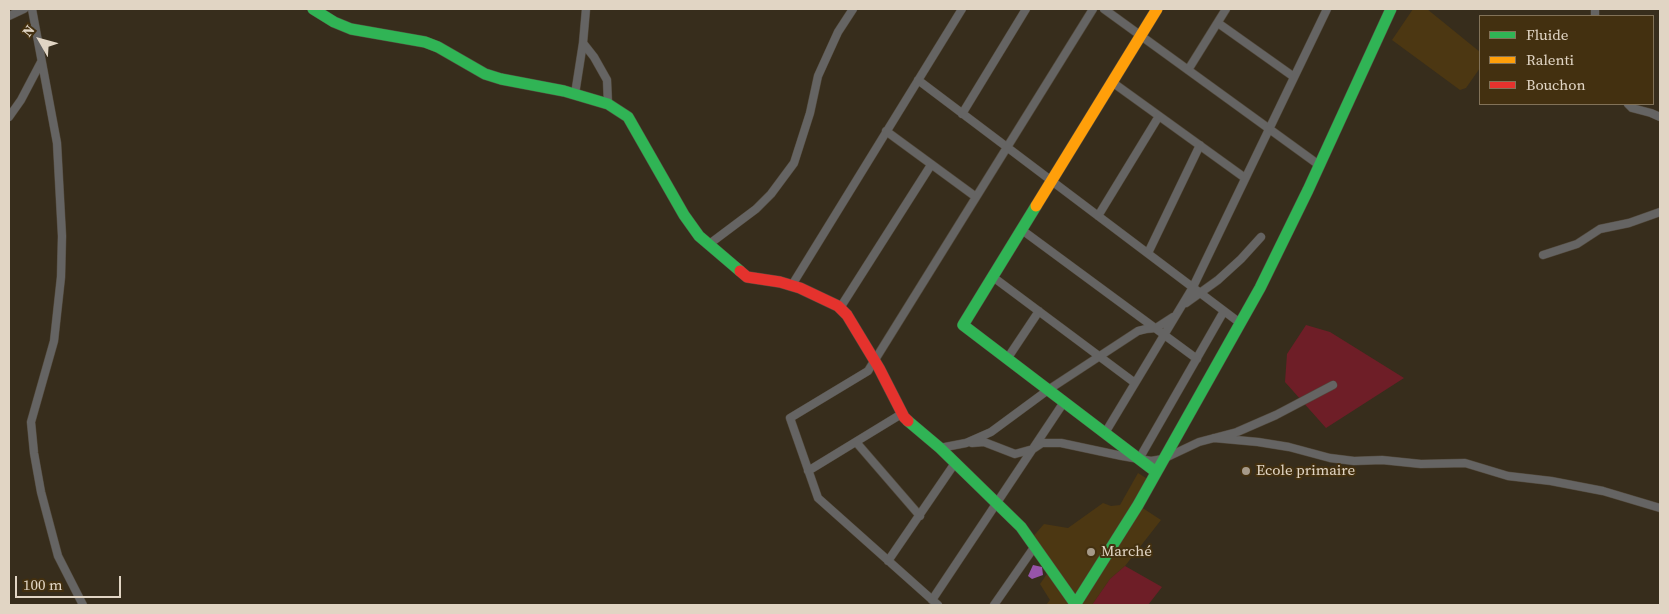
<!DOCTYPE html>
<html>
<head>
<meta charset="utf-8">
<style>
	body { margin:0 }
	#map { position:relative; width:1669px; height:614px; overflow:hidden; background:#372d1c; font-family:"Source Serif 4",serif }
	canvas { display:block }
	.frame { position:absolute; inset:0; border:10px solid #e1d5c4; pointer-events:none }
	.legend { position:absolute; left:1479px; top:15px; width:175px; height:90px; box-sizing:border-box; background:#433010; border:1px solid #827258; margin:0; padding:6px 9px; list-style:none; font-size:15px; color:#e1d5c4 }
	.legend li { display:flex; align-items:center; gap:10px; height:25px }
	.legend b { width:25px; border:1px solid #827258 }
	.north { position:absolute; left:15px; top:15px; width:50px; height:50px; -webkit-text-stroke:4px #433010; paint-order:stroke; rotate:308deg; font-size:14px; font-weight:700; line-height:20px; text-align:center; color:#e1d5c4 }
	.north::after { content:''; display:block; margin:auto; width:18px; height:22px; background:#e1d5c4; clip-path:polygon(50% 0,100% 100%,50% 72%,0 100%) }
	.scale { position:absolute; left:15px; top:576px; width:106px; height:22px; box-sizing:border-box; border:2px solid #e1d5c4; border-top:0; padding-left:6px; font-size:15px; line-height:18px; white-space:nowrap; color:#e1d5c4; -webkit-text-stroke:4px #433010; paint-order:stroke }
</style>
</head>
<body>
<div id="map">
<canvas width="1669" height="614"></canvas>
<div class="frame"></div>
<ul class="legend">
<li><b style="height:6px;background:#30b455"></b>Fluide</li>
<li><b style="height:6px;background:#ff9f0a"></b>Ralenti</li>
<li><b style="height:6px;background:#e5322d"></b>Bouchon</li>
</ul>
<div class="north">N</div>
<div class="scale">100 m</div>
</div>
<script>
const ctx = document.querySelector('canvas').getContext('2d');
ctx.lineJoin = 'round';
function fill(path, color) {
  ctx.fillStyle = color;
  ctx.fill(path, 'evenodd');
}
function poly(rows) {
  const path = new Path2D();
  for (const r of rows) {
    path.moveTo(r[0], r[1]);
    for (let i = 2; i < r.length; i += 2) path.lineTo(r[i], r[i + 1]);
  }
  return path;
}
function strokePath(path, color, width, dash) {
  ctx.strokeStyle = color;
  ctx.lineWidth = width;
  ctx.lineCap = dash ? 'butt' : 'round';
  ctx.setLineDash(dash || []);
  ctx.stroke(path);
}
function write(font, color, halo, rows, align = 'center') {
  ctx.font = font + ' "Source Serif 4",serif';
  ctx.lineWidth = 4;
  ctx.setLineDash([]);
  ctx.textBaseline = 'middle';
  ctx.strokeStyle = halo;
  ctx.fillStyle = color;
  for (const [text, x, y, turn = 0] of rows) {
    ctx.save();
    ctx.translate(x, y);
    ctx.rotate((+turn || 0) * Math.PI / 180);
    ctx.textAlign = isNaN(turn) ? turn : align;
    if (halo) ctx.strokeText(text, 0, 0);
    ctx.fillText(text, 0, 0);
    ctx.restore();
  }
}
const built = poly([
	[1413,9,1427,9,1480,52,1480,68,1466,88,1460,90,1392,40],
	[1138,473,1151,481,1138,505,1161,520,1125,566,1110,579,1092,605,1046,605,1050,600,1040,584,1051,568,1030,540,1044,524,1068,528,1103,503,1111,506,1120,505]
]);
const green = poly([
	[1306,325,1330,332,1404,378,1326,428,1285,382,1287,354],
	[1125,566,1162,587,1148,605,1092,605,1110,579]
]);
const water = poly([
	[1033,565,1042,567,1043,575,1032,579,1028,576]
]);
const street = poly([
	[32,9,57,143,62,236,61,277,54,341,31,422,34,453,41,492,58,556,83,605],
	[586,9,583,43,594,57,607,80,608,104],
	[1104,9,1319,165],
	[1595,9,1595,16],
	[9,16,24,9],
	[1218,23,1294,77],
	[1188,70,1226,9],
	[918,80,1240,323],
	[1112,82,1245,178],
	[575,94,583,43],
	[1628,104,1632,108,1651,113,1660,117],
	[962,114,1026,9],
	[9,117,21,100,41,62],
	[886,131,976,197],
	[1098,216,1159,116],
	[1022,230,1197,359],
	[708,245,756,209,771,194,794,163,810,113,818,76,838,32,853,9],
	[1148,253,1200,145],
	[1543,255,1577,244,1600,229,1629,223,1660,212],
	[993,277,1135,383],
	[792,285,962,9],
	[1186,303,1218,280,1241,259,1261,237],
	[840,308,931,165],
	[1007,359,1039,311],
	[1105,433,1193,287,1327,9],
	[1214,438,1258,442,1289,447,1330,458,1354,461,1382,460,1421,464,1465,463,1508,476,1551,481,1603,491,1660,508],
	[856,442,920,516],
	[972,443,984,442,1015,454,1033,449,1042,443,1061,443,1122,456,1151,461,1163,459,1199,442,1237,432,1276,415,1333,385],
	[940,448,966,443,991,432,1048,390,1138,331,1146,329,1156,328,1173,317],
	[1139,459,1224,311],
	[808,471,903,413],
	[888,561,955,463],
	[932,600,1064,402],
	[938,605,818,498,790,418,868,371,1093,9],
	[994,605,1035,546]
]);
const fast = poly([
	[313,9,334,22,351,29,425,42,438,47,485,74,501,79,564,91,608,104,628,117,684,215,699,236,740,271],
	[1036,206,963,325,1156,472],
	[908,421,940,448,1021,527,1076,605],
	[1075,605,1138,505,1260,288,1308,190,1391,9]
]);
const slow = poly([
	[1036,206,1157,9]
]);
const jam = poly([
	[740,271,747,277,780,282,800,288,838,306,847,315,879,368,904,417,908,421]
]);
const markers = [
	[1246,471,5,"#a69a89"],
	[1091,552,5,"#a69a89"]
];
const poiNames = [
	["Ecole primaire",1256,471],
	["Marché",1101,552]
];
fill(built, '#4c3712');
fill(green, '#6e1e27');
fill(water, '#9754a9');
strokePath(street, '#534a3d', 9);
strokePath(fast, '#534a3d', 12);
strokePath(slow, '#534a3d', 12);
strokePath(jam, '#534a3d', 12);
strokePath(street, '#656463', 8);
strokePath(fast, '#30b455', 11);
strokePath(slow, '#ff9f0a', 11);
strokePath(jam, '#e5322d', 11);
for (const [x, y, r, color] of markers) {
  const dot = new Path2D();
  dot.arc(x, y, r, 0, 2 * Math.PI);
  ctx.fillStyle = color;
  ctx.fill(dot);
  strokePath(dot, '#433010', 2);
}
write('15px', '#e1d5c4', '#433010', poiNames, 'left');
</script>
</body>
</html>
